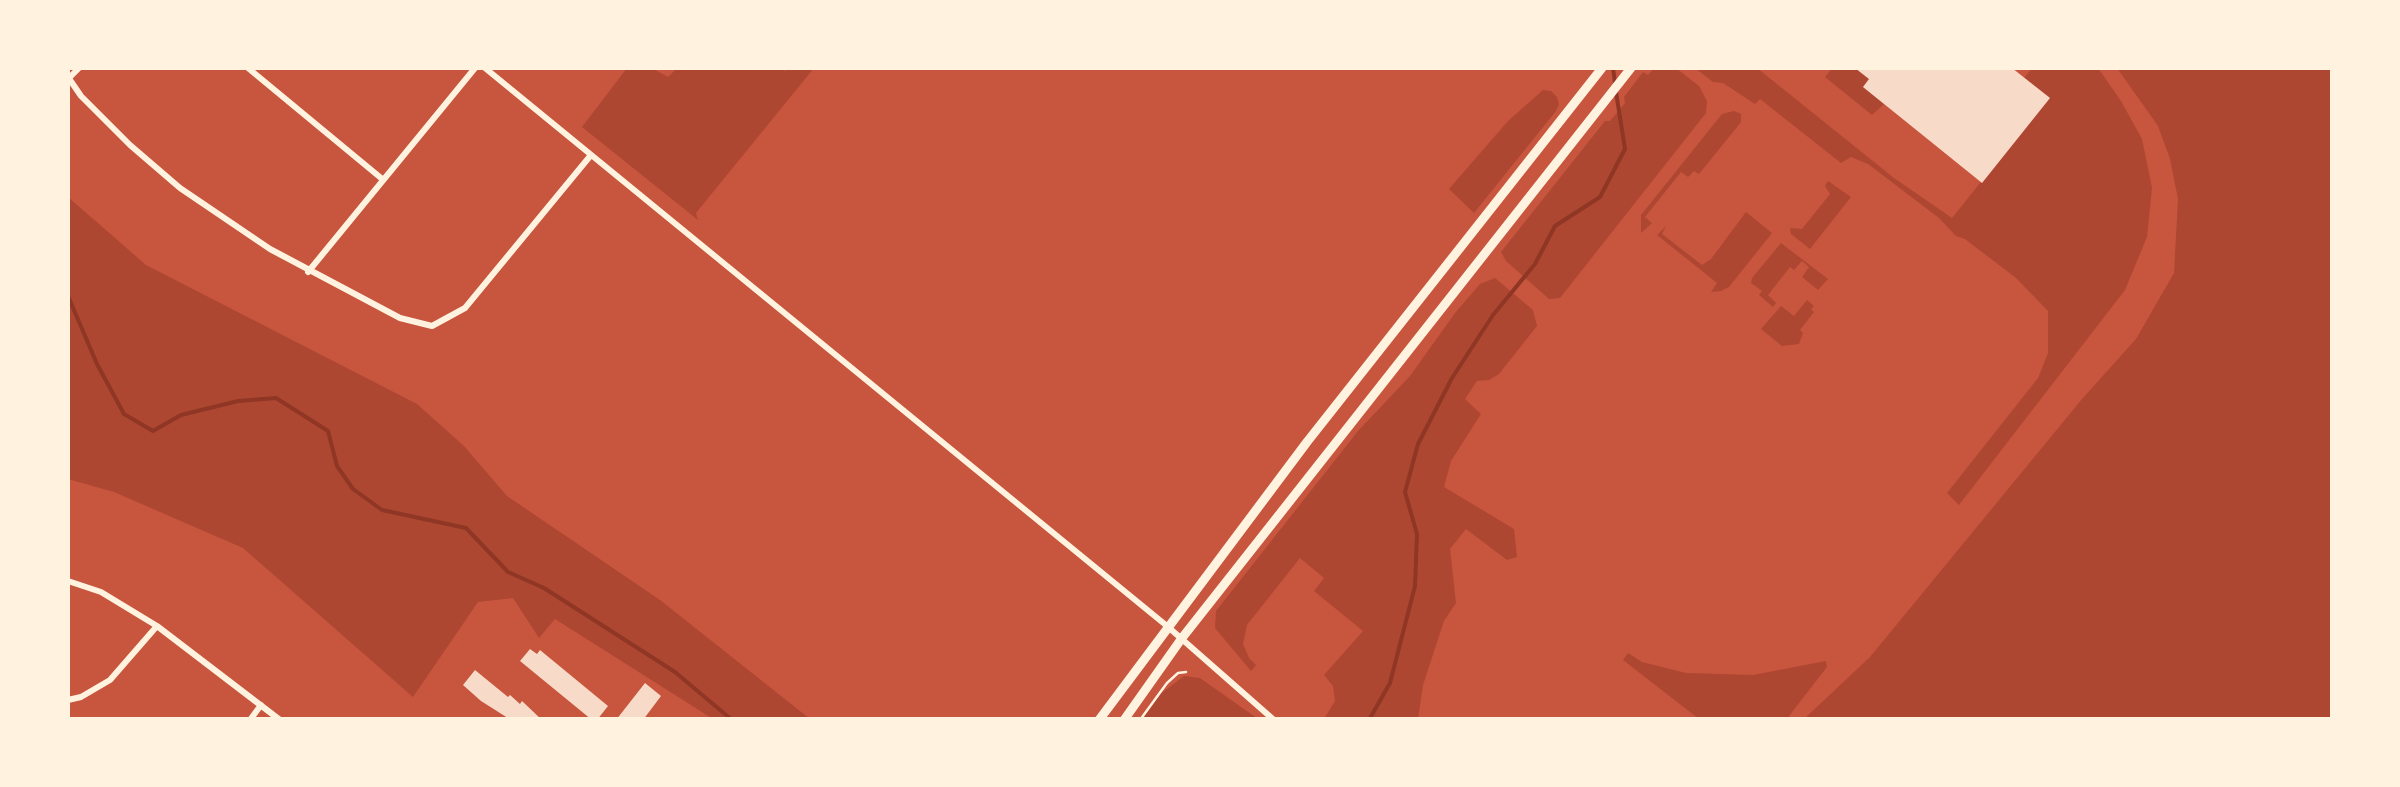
<!DOCTYPE html>
<html>
<head>
<meta charset="utf-8">
<style>
	body { margin:0 }
	#map { position:relative; width:2400px; height:787px; overflow:hidden; background:#c8553d; font-family:"DejaVu Sans",sans-serif }
	canvas { display:block }
	.frame { position:absolute; inset:0; border:70px solid #fff3e0; pointer-events:none }
</style>
</head>
<body>
<div id="map">
<canvas width="2400" height="787"></canvas>
<div class="frame"></div>
</div>
<script>
const ctx = document.querySelector('canvas').getContext('2d');
ctx.lineJoin = 'round';
function fill(path, color) {
  ctx.fillStyle = color;
  ctx.fill(path, 'evenodd');
}
function poly(rows) {
  const path = new Path2D();
  for (const r of rows) {
    path.moveTo(r[0], r[1]);
    for (let i = 2; i < r.length; i += 2) path.lineTo(r[i], r[i + 1]);
  }
  return path;
}
function strokePath(path, color, width, dash) {
  ctx.strokeStyle = color;
  ctx.lineWidth = width;
  ctx.lineCap = dash ? 'butt' : 'round';
  ctx.setLineDash(dash || []);
  ctx.stroke(path);
}
const green = poly([
	[627,68,652,68,668,77,677,68,780,68,785,71,788,68,814,68,696,213,698,220,582,127],
	[1654,68,1676,68,1699,86,1707,101,1706,113,1560,298,1549,299,1506,261,1501,252,1605,121,1610,121,1625,103,1624,97,1643,72,1648,75],
	[1695,68,1757,68,1894,178,1952,218,2049,97,2024,78,2032,68,2098,68,2121,101,2142,139,2152,188,2147,237,2125,290,1959,505,1947,493,2038,378,2048,353,2048,311,2016,278,1965,239,1956,236,1939,218,1868,164,1851,157,1841,163,1760,99,1755,104,1723,83,1713,82],
	[1832,68,1855,68,1869,79,1863,87,1884,104,1872,115,1825,77],
	[2117,68,2332,68,2332,719,1804,719,1870,657,2082,399,2136,339,2174,273,2178,199,2170,159,2158,126],
	[1543,90,1551,91,1557,97,1559,104,1556,111,1474,213,1449,189,1508,121],
	[1734,111,1741,114,1741,122,1699,174,1694,171,1688,177,1681,172,1645,217,1652,223,1641,233,1641,215,1722,114],
	[1828,181,1851,197,1810,249,1791,234,1790,228,1802,229,1830,194,1825,186],
	[68,197,146,265,417,404,464,446,507,496,660,600,810,719,713,719,555,619,539,638,513,598,478,602,413,697,243,548,114,492,68,479],
	[1746,212,1772,233,1729,287,1721,291,1711,292,1717,283,1657,235,1666,226,1662,234,1702,265,1711,259],
	[1781,243,1828,279,1818,290,1802,277,1809,267,1802,261,1794,270,1790,267,1768,295,1776,303,1773,307,1759,295,1762,291,1751,283,1752,278],
	[1495,278,1533,310,1537,326,1499,374,1489,380,1477,381,1465,399,1481,414,1451,461,1444,487,1514,529,1517,557,1507,560,1466,529,1450,549,1456,603,1444,621,1423,685,1418,719,1324,719,1335,701,1333,686,1324,675,1363,631,1314,591,1324,578,1300,558,1247,625,1243,644,1249,658,1256,665,1251,671,1215,628,1216,611,1358,431,1410,376,1455,313,1480,284],
	[1807,300,1814,306,1811,309,1814,312,1800,330,1803,333,1799,344,1782,346,1761,329,1781,306,1794,316],
	[1628,653,1642,662,1686,673,1753,675,1826,661,1827,667,1789,716,1791,719,1699,719,1623,660],
	[1184,676,1200,678,1258,719,1142,720,1159,695]
]);
const stream = poly([
	[1613,68,1615,83],
	[68,296,97,364,124,414,153,431,181,415,238,401,276,398,328,431,337,466,353,489,382,510,466,528,508,572,544,588,675,672,732,720],
	[1369,720,1390,683,1415,586,1417,534,1405,492,1418,444,1452,378,1493,315,1535,264,1555,226,1600,197,1625,149,1616,92]
]);
const building = poly([
	[1855,68,2012,68,2050,98,1982,183,1863,87,1869,79],
	[530,649,537,654,540,650,608,706,597,720,592,720,520,661],
	[475,670,508,697,510,695,520,704,522,701,542,720,511,720,481,701,463,685],
	[645,683,661,696,643,720,616,720]
]);
const path = poly([
	[1140,720,1167,683,1178,673,1186,672]
]);
const minor = poly([
	[248,68,381,178],
	[485,68,1167,626,1274,720],
	[68,77,81,96,130,145,180,188,270,249,400,318,432,326,465,308,591,155],
	[69,78,79,68],
	[308,272,475,68],
	[68,581,101,592,157,626,280,720],
	[68,700,81,697,110,680,157,626],
	[250,720,261,705]
]);
const primary = poly([
	[1099,720,1307,442,1602,68],
	[1124,720,1182,638,1631,68]
]);
fill(green, '#ae4732');
strokePath(stream, '#8f3625', 4);
fill(building, '#f7dbc8');
strokePath(path, '#fff3e0', 2.5);
strokePath(minor, '#fff3e0', 6);
strokePath(primary, '#fff3e0', 9);
</script>
</body>
</html>
